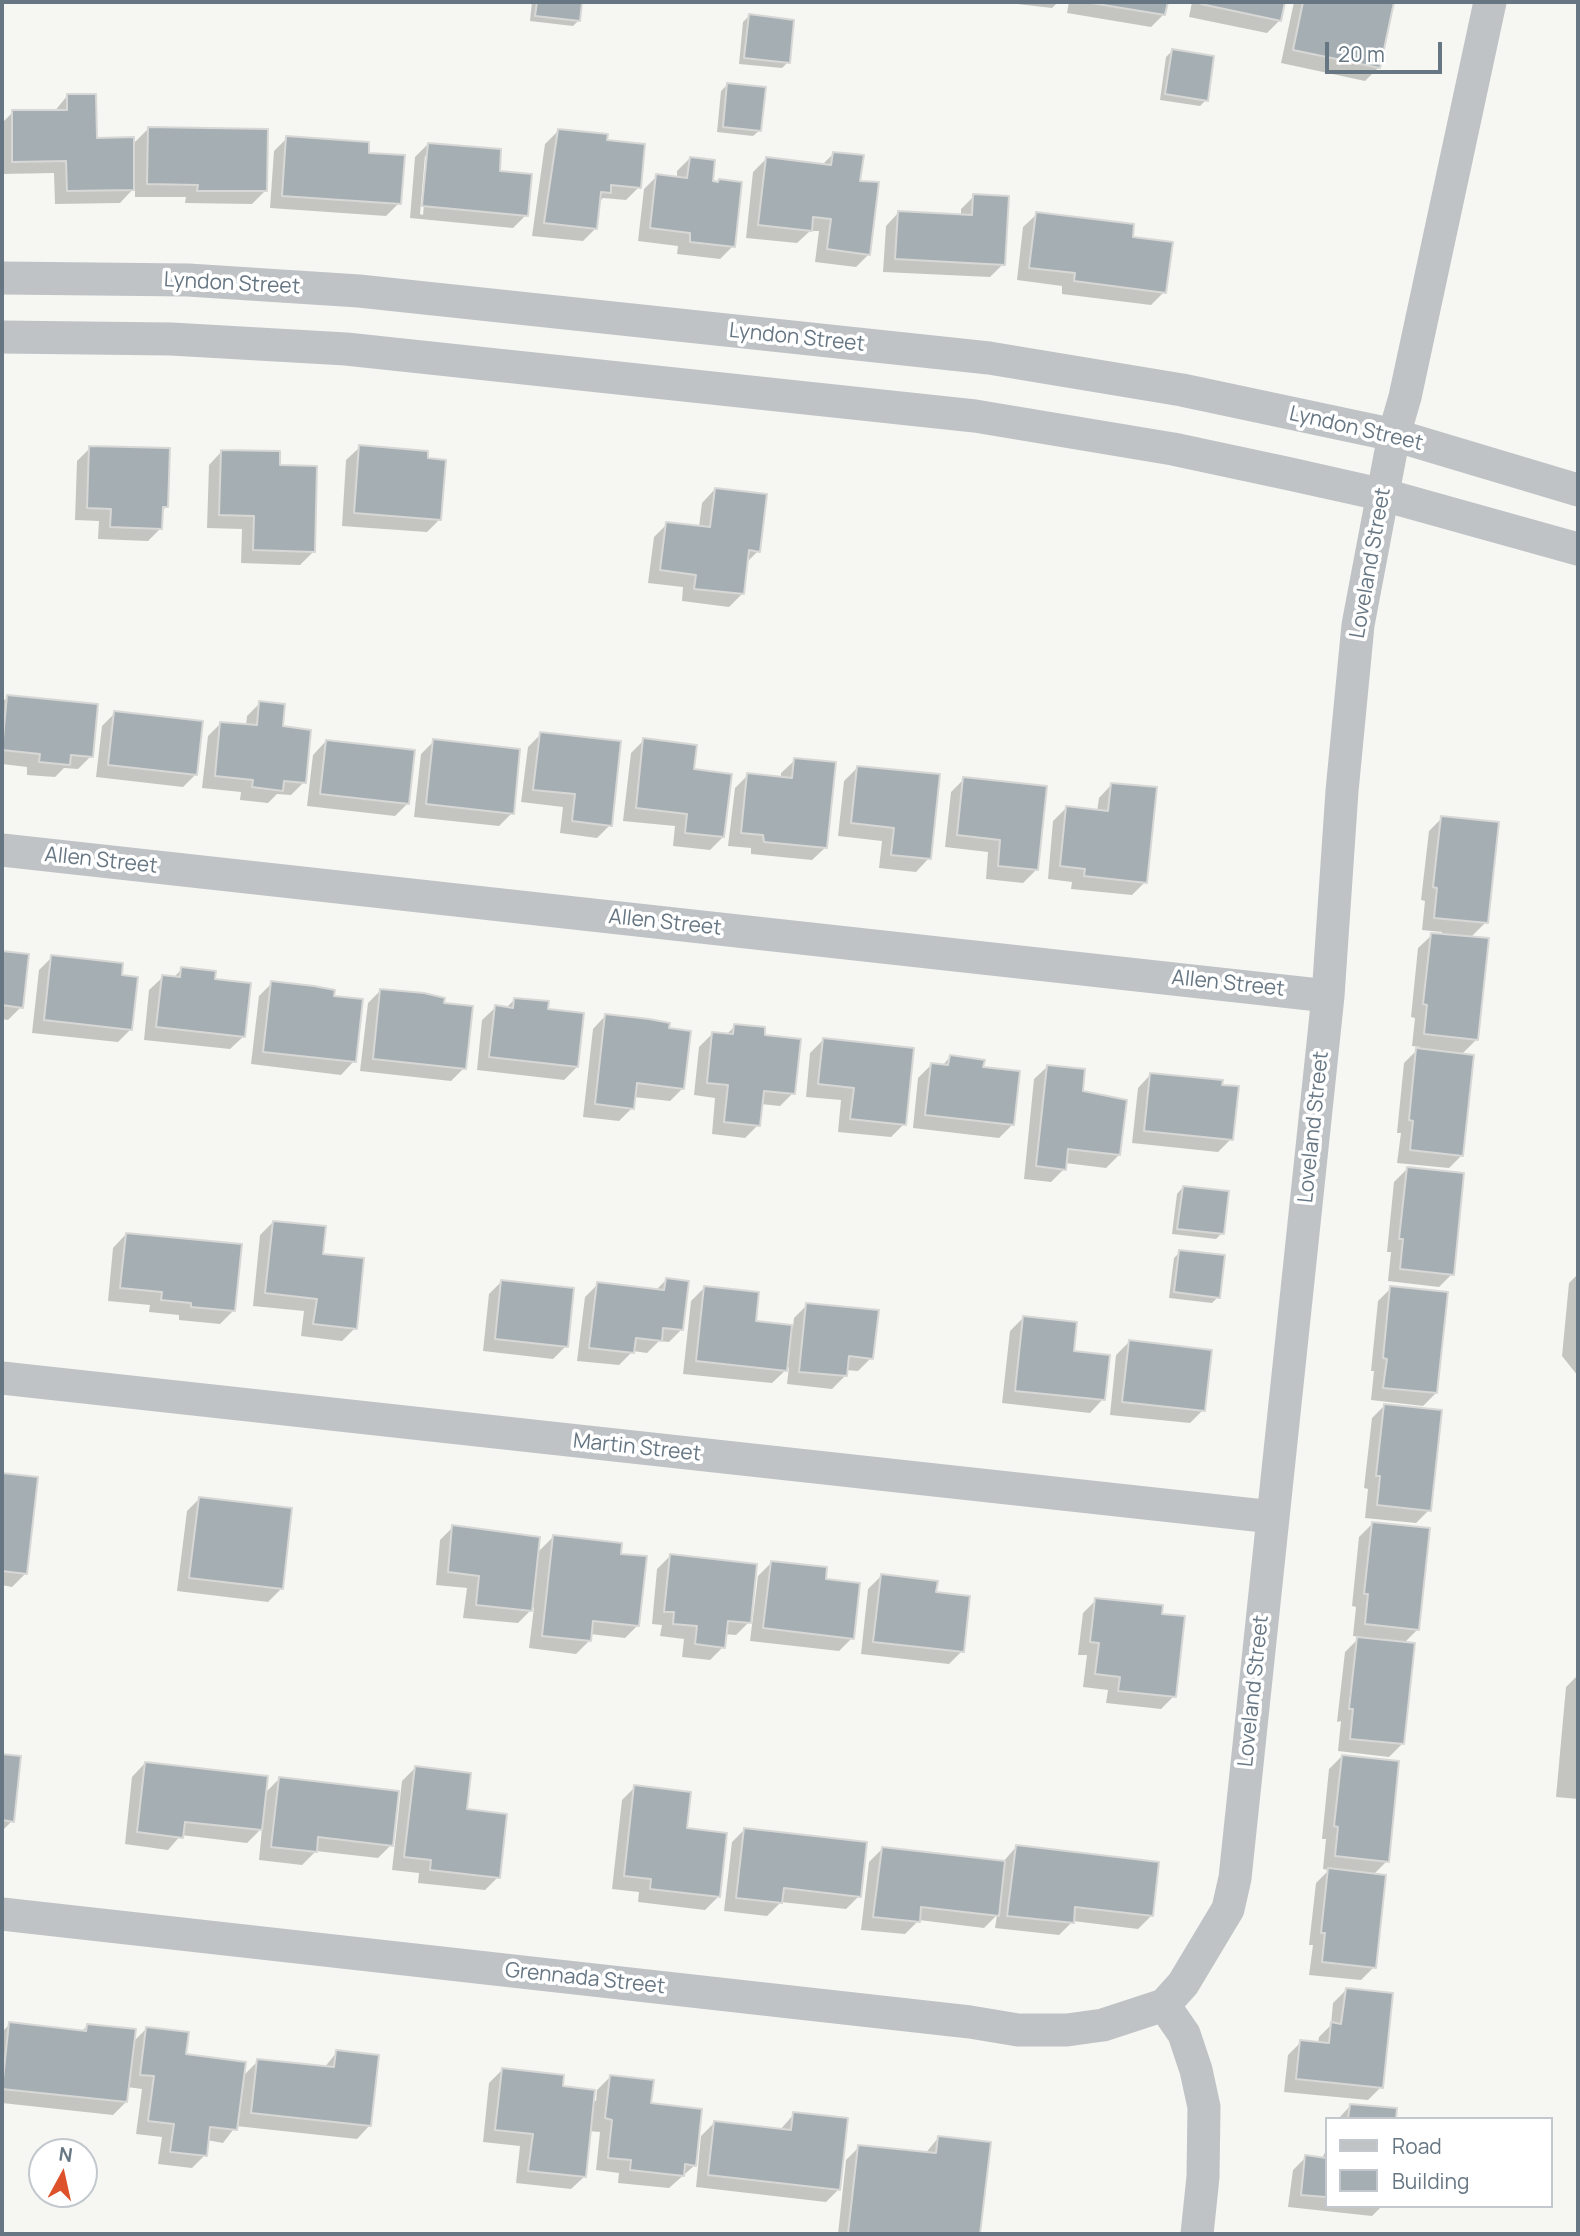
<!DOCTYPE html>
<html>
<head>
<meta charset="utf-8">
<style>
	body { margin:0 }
	#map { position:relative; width:1580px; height:2236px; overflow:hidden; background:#f6f6f2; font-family:Manrope,sans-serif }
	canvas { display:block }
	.frame { position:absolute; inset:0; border:4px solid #667683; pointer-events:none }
	.legend { position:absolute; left:1325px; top:2117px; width:228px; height:91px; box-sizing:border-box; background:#fff; border:2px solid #c2c8cd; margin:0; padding:9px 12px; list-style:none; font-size:21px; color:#667683 }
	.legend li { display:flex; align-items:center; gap:14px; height:35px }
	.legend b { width:35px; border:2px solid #c2c8cd }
	.north { position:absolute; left:28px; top:2138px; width:70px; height:70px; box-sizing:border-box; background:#fff; border:2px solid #c2c8cd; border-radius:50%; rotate:8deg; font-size:19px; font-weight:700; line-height:28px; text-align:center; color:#667683 }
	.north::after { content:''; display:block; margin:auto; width:24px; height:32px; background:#dd512b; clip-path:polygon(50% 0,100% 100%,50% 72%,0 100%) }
	.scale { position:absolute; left:1325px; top:42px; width:117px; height:32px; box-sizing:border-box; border:4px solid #667683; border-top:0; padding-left:9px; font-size:21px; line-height:24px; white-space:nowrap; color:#667683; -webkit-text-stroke:5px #fff; paint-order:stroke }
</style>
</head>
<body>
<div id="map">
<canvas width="1580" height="2236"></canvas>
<div class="frame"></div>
<ul class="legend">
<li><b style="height:9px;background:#bfc3c6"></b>Road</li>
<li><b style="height:19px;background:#a5aeb3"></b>Building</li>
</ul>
<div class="north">N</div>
<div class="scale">20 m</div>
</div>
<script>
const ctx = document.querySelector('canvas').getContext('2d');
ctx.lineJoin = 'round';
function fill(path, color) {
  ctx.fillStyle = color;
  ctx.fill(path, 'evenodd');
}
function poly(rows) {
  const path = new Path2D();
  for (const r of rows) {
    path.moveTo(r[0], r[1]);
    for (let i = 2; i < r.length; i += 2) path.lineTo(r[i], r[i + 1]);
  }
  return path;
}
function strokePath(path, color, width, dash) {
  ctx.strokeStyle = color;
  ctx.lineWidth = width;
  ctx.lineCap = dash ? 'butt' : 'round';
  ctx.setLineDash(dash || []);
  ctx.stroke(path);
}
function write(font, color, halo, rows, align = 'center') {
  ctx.font = font + ' Manrope,sans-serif';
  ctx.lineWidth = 7;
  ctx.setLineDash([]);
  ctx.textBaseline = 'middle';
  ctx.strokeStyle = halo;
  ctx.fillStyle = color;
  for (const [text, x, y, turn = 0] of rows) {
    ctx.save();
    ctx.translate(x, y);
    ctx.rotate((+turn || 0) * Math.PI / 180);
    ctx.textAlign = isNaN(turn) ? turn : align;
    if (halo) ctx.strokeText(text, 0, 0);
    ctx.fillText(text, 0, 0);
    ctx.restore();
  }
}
const shadow = poly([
	[532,2,581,2,579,20,573,26,530,21],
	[1000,2,1058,2,1052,8],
	[1069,2,1166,2,1164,14,1151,27,1067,13],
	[1192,2,1283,2,1280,20,1267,33,1189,17],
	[1294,2,1392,2,1378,68,1365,81,1281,63],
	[749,16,788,62,782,68,739,64,743,22],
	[1172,51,1206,100,1200,106,1160,100,1166,57],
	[728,84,760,130,753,136,717,132,721,91],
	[67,96,95,140,132,145,148,129,265,191,252,204,185,203,186,197,135,197,135,187,120,203,55,204,54,173,2,174,2,123,13,112,54,112],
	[558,131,605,142,639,187,626,200,603,198,598,203,596,228,583,241,532,236,545,144],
	[287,138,399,203,386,216,270,208,274,151],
	[428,144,498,173,526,215,513,228,410,218,415,157],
	[425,156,428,156,423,215,420,214],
	[833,154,858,182,869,254,856,267,815,262,819,231,810,231,797,243,746,238,753,172,766,159,821,166],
	[690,158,711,183,733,246,720,259,677,254,678,246,638,241,644,189,657,176,677,178,677,171],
	[974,196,1003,264,990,277,883,272,886,226,899,212,961,216,961,209],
	[1037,214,1131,239,1164,292,1151,305,1062,294,1062,286,1017,280,1023,227],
	[360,447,440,519,427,532,342,526,346,460],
	[90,448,167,506,161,512,161,528,148,541,98,539,99,521,75,520,77,461],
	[222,451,313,552,300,565,241,563,242,529,207,528,209,465],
	[715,489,758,551,746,563,742,594,729,607,682,601,683,587,648,583,654,537,667,524,699,527,702,503],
	[8,697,91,756,78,769,64,768,55,777,27,775,27,767,2,764,2,702],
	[260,703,281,728,304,782,291,795,277,794,268,803,240,800,241,792,202,788,208,736,221,723,246,726,247,716],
	[115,713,196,774,183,787,96,777,102,726],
	[541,734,610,825,597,838,560,833,563,807,521,802,528,747],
	[644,740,692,771,723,837,710,850,673,846,675,826,623,821,631,753],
	[326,741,408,803,395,816,307,806,313,755],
	[434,741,512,813,499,826,414,817,421,754],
	[795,760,826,847,812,860,751,854,751,848,728,846,735,788,748,775,781,778,781,773],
	[857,768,929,858,916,872,879,868,882,841,838,836,844,781],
	[964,779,1036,870,1023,883,986,879,988,852,945,847,951,792],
	[1112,784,1145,882,1132,895,1071,889,1072,882,1048,879,1053,821,1066,808,1097,812,1099,798],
	[1442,818,1486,922,1470,938,1477,1039,1461,1055,1462,1155,1449,1168,1397,1163,1401,1133,1397,1133,1404,1063,1420,1047,1412,1046,1415,1018,1411,1017,1418,948,1432,935,1441,936,1442,932,1422,930,1425,901,1421,900,1429,831],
	[2,953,27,956,21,1007,8,1020,2,1019],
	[52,957,120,977,131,1029,118,1042,32,1033,39,970],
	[182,969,213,981,244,1036,230,1049,144,1040,149,990,163,977,173,978],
	[272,983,332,997,354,1061,341,1075,251,1064,259,996],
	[381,990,442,1004,464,1068,451,1081,360,1071,368,1003],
	[515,999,546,1011,577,1067,564,1080,477,1070,482,1020,496,1007,505,1009],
	[606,1015,667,1030,683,1088,670,1101,634,1097,632,1108,619,1121,583,1117,593,1029],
	[735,1026,763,1036,793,1093,780,1106,761,1104,758,1125,745,1138,712,1134,715,1098,694,1095,699,1047,712,1034,726,1035],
	[823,1040,904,1124,891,1137,838,1132,841,1100,806,1097,810,1053],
	[950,1057,981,1069,1012,1125,999,1138,913,1128,918,1078,931,1065,942,1066],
	[1048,1066,1081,1092,1119,1155,1106,1168,1065,1163,1064,1169,1051,1182,1024,1179,1034,1079],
	[1151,1074,1231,1139,1218,1152,1132,1143,1138,1088],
	[1407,1169,1452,1274,1439,1287,1388,1281,1391,1252,1387,1252,1394,1182],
	[1183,1187,1222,1233,1216,1239,1172,1234,1177,1194],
	[273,1222,321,1255,355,1328,342,1341,301,1336,304,1311,253,1306,260,1235],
	[126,1234,233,1311,220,1324,179,1320,179,1315,149,1312,150,1305,108,1301,113,1248],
	[1180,1252,1218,1297,1212,1303,1169,1298,1174,1258],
	[1578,1274,1578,1376,1562,1356,1569,1283],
	[666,1280,682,1329,669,1342,659,1341,647,1353,633,1351,619,1365,577,1361,585,1297,598,1284,655,1291],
	[502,1281,566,1346,553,1359,483,1351,489,1294],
	[704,1288,754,1323,793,1327,794,1318,807,1305,871,1358,858,1371,846,1370,845,1376,832,1389,787,1384,789,1367,772,1383,683,1374,691,1301],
	[1391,1288,1436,1393,1423,1406,1371,1400,1374,1371,1371,1371,1378,1301],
	[1023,1318,1072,1353,1103,1399,1090,1413,1002,1403,1010,1331],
	[1129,1342,1203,1410,1190,1423,1110,1415,1116,1355],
	[1385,1405,1429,1510,1416,1523,1365,1518,1368,1489,1364,1488,1372,1418],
	[2,1475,36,1479,25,1574,12,1587,2,1585],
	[200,1498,281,1589,268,1602,177,1591,187,1511],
	[1372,1524,1418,1629,1403,1644,1402,1744,1389,1757,1338,1751,1341,1721,1337,1722,1345,1652,1360,1637,1353,1636,1356,1607,1352,1606,1359,1537],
	[453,1527,512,1533,511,1536,536,1554,553,1537,619,1555,638,1625,625,1638,590,1634,589,1641,576,1654,529,1648,534,1607,518,1623,463,1618,467,1588,436,1585,440,1540],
	[670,1556,749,1622,736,1635,724,1634,723,1647,710,1660,682,1657,684,1639,660,1636,662,1625,652,1624,657,1569],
	[771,1563,824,1580,852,1638,839,1651,750,1641,758,1576],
	[881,1576,935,1593,962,1651,949,1664,861,1654,868,1589],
	[1096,1600,1160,1615,1174,1696,1161,1709,1106,1703,1108,1690,1083,1687,1087,1655,1078,1655,1083,1613],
	[1578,1675,1578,1799,1556,1797,1566,1687],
	[2,1756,19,1757,12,1821,2,1831],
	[1342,1756,1387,1861,1373,1875,1374,1967,1361,1980,1309,1975,1313,1945,1309,1945,1316,1883,1329,1870,1323,1869,1326,1839,1322,1839,1329,1769],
	[145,1763,265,1793,280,1778,391,1845,378,1858,316,1851,302,1865,259,1860,262,1828,247,1843,181,1835,168,1850,125,1844,132,1777],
	[415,1768,465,1810,498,1877,485,1890,418,1883,419,1873,392,1870,402,1781],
	[635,1787,685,1829,718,1897,705,1910,638,1902,639,1892,612,1889,622,1800],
	[745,1829,859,1896,846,1909,781,1902,767,1916,724,1911,732,1842],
	[1016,1847,1151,1916,1138,1929,1073,1921,1059,1935,995,1928,997,1915,984,1928,919,1920,905,1934,861,1930,869,1862,882,1849,1003,1862],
	[1346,1990,1381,2087,1368,2100,1284,2092,1288,2055,1301,2042,1318,2044,1319,2037,1331,2025,1333,2003],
	[10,2024,81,2032,87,2026,133,2042,147,2028,184,2056,242,2077,258,2061,324,2068,337,2052,370,2125,357,2139,236,2126,223,2143,207,2140,205,2155,192,2168,158,2164,162,2137,136,2134,142,2089,127,2087,126,2102,113,2115,2,2103,2,2032],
	[502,2070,596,2101,597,2090,610,2077,649,2104,695,2165,669,2188,618,2183,619,2173,596,2170,600,2132,589,2131,585,2176,571,2189,516,2183,520,2146,483,2142,489,2083],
	[1351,2105,1395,2119,1338,2119],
	[794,2114,839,2189,826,2202,696,2187,701,2136,714,2123,780,2130],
	[938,2138,989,2144,979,2234,838,2234,846,2160,859,2147,925,2154],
	[1326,2150,1326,2206,1382,2206,1372,2216,1288,2207,1293,2170,1306,2157,1322,2159]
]);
const building = poly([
	[537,2,582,2,580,21,535,16,537,2],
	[1085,2,1168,2,1165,15,1085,2],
	[1202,2,1285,2,1281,21,1201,4,1202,2],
	[1303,2,1394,2,1380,68,1293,50,1303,2],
	[749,14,794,20,790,63,744,58,749,14],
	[1172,49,1214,56,1208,101,1165,94,1172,49],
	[727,83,766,87,761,131,723,127,727,83],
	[67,94,96,94,97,138,134,137,134,190,67,191,66,161,12,162,12,110,67,110,67,94],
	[148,127,268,129,267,191,197,191,198,185,147,184,148,127],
	[558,129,608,134,607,140,645,144,641,188,611,185,611,193,601,192,597,229,544,223,558,129],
	[286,136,369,142,369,153,405,155,401,204,282,196,286,136],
	[428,143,501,149,500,171,532,174,528,216,422,206,428,143],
	[833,152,864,155,860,181,879,182,870,255,827,249,831,219,813,217,812,231,758,225,766,157,831,165,833,152],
	[690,157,715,160,713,181,718,182,719,179,742,182,735,247,690,242,690,233,650,228,656,174,687,178,690,157],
	[973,194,1009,196,1005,265,895,259,898,211,972,215,973,194],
	[1036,212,1134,224,1133,237,1173,242,1166,293,1074,281,1075,273,1029,268,1036,212],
	[359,445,428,451,428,458,446,460,441,520,354,513,359,445],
	[89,446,170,448,168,507,163,507,162,529,110,527,111,509,87,508,89,446],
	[221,450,280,451,280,465,317,466,315,552,253,550,254,516,219,515,221,450],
	[715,488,767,494,760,552,749,550,744,594,694,589,696,575,660,570,666,522,710,527,715,488],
	[7,695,98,704,93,757,71,755,70,765,39,762,40,754,2,750,7,695],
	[259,701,285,704,283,726,311,730,306,783,284,781,283,791,252,787,253,780,215,776,220,722,257,725,259,701],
	[114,711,203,721,197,775,108,765,114,711],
	[540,732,621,741,612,826,572,821,575,794,533,790,540,732],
	[643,738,697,745,694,769,732,774,724,837,685,833,687,814,636,808,643,738],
	[433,739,520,749,514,814,426,804,433,739],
	[326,740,415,750,409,804,320,794,326,740],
	[794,758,836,762,827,848,764,842,763,835,741,833,747,773,792,778,794,758],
	[857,766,940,774,931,859,891,855,894,828,851,823,857,766],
	[963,777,1047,786,1038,870,998,866,1000,840,957,835,963,777],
	[1111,783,1157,787,1147,883,1084,876,1085,869,1060,866,1066,806,1108,811,1111,783],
	[1441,816,1499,822,1488,923,1434,918,1437,888,1433,887,1441,816],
	[1431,933,1489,938,1478,1040,1424,1034,1427,1005,1423,1004,1431,933],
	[2,951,29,954,23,1008,2,1005,2,951],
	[51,955,123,963,122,975,138,977,132,1030,44,1020,51,955],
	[181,967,216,971,215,979,251,983,245,1037,156,1027,162,975,180,977,181,967],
	[271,981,314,986,335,990,334,996,363,999,356,1062,263,1052,271,981],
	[380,989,424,993,445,998,444,1003,473,1006,466,1069,373,1059,380,989],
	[514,998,549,1001,548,1009,584,1013,578,1067,489,1057,495,1005,513,1008,514,998],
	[605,1014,649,1019,670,1023,669,1028,691,1031,684,1089,637,1083,634,1109,595,1104,605,1014],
	[734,1024,765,1027,765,1035,801,1039,795,1094,764,1091,760,1126,724,1122,728,1085,707,1083,712,1032,733,1034,734,1024],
	[823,1038,914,1048,906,1125,850,1119,854,1088,818,1084,823,1038],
	[1416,1048,1474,1055,1463,1156,1410,1150,1413,1121,1409,1120,1416,1048],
	[950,1055,985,1060,983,1067,1020,1071,1014,1125,925,1115,931,1063,948,1065,950,1055],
	[1047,1065,1085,1069,1083,1091,1127,1100,1120,1155,1068,1149,1066,1170,1036,1166,1047,1065],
	[1150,1073,1223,1080,1222,1085,1239,1086,1233,1140,1144,1131,1150,1073],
	[1407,1167,1464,1173,1454,1275,1400,1269,1403,1239,1399,1239,1407,1167],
	[1183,1186,1229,1191,1224,1234,1177,1229,1183,1186],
	[273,1221,326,1226,323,1254,364,1258,357,1329,313,1324,317,1299,265,1293,273,1221],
	[126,1233,242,1244,235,1311,191,1307,191,1303,161,1300,162,1292,120,1288,126,1233],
	[1179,1250,1225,1255,1220,1298,1174,1292,1179,1250],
	[666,1278,689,1281,683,1330,663,1328,662,1341,636,1338,634,1353,589,1348,597,1282,664,1290,666,1278],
	[501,1280,574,1288,568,1347,495,1339,501,1280],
	[704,1286,759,1292,756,1321,792,1325,787,1371,696,1361,704,1286],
	[1390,1286,1448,1292,1437,1393,1383,1388,1387,1359,1383,1358,1390,1286],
	[806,1303,879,1310,873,1359,849,1356,847,1376,799,1372,806,1303],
	[1023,1316,1077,1322,1074,1351,1110,1355,1105,1400,1015,1391,1023,1316],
	[1129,1340,1212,1350,1205,1411,1122,1402,1129,1340],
	[1384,1404,1442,1410,1431,1511,1377,1505,1380,1476,1376,1476,1384,1404],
	[2,1473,38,1477,27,1574,2,1571,2,1473],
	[199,1497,292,1508,283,1589,189,1578,199,1497],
	[1372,1522,1430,1528,1419,1630,1365,1624,1368,1594,1364,1594,1372,1522],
	[452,1525,540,1537,532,1611,476,1605,479,1576,448,1572,452,1525],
	[553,1535,622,1543,621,1554,647,1556,639,1626,593,1621,591,1641,542,1636,553,1535],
	[670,1554,757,1564,751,1623,728,1621,725,1648,695,1644,697,1626,673,1624,674,1612,664,1612,670,1554],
	[771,1561,827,1567,826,1579,860,1583,854,1639,763,1628,771,1561],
	[881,1574,938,1581,936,1592,970,1596,964,1652,873,1642,881,1574],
	[1095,1598,1163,1605,1162,1614,1185,1616,1176,1697,1118,1691,1120,1677,1095,1674,1099,1643,1090,1642,1095,1598],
	[1357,1637,1415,1643,1404,1744,1350,1739,1353,1709,1349,1709,1357,1637],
	[2,1754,21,1756,14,1822,2,1820,2,1754],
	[1342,1755,1399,1761,1389,1862,1335,1856,1338,1827,1334,1826,1342,1755],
	[145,1762,268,1776,262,1830,185,1822,183,1838,137,1832,145,1762],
	[415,1766,471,1773,467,1809,507,1814,500,1878,430,1870,431,1860,404,1857,415,1766],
	[279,1777,399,1791,393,1846,318,1837,317,1852,271,1847,279,1777],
	[634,1785,691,1792,687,1828,727,1833,720,1897,650,1889,651,1879,624,1876,634,1785],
	[744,1828,867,1842,861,1897,784,1888,782,1903,736,1898,744,1828],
	[1016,1845,1159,1862,1153,1916,1075,1907,1074,1923,1007,1916,1016,1845],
	[882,1847,1005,1861,999,1916,921,1907,920,1922,873,1917,882,1847],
	[1328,1868,1386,1875,1376,1968,1322,1962,1325,1933,1321,1933,1328,1868],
	[1346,1988,1393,1993,1383,2088,1296,2079,1300,2040,1329,2043,1331,2022,1341,2024,1346,1988],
	[9,2022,86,2031,87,2024,136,2029,127,2102,2,2089,9,2022],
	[146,2027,189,2032,186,2054,246,2062,237,2130,210,2127,207,2156,170,2152,174,2124,148,2121,154,2076,140,2075,146,2027],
	[336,2050,379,2055,371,2126,251,2113,257,2059,334,2067,336,2050],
	[502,2068,564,2075,563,2086,595,2090,586,2177,528,2171,533,2134,495,2130,502,2068],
	[610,2075,654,2080,651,2103,702,2109,696,2166,685,2164,684,2176,630,2170,631,2160,608,2158,612,2120,605,2118,610,2075],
	[1350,2104,1397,2108,1396,2119,1348,2119,1350,2104],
	[793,2112,848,2118,840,2190,708,2175,714,2121,791,2130,793,2112],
	[938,2136,991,2142,980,2234,848,2234,858,2145,936,2153,938,2136],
	[1305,2155,1326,2158,1326,2197,1301,2195,1305,2155]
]);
const street = poly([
	[2,278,188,280,359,291,989,358,1182,390,1394,435,1578,490],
	[2,337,171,339,346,349,975,416,1173,449,1290,474,1384,495,1578,549],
	[2,850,1328,996],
	[2,1378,1273,1517],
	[2,1914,970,2022,1018,2030,1067,2030,1103,2025,1164,2005,1183,1984,1228,1909,1235,1878,1328,996,1342,791,1358,625,1394,435,1405,397,1490,2],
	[1164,2005,1184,2034,1196,2070,1204,2107,1203,2177,1197,2234]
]);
const streetNames = [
	["Lyndon Street",232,284,3],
	["Lyndon Street",797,338,6],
	["Lyndon Street",1356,429,13],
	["Loveland Street",1371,563,-80],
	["Allen Street",101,861,6],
	["Allen Street",665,923,6],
	["Allen Street",1228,984,6],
	["Loveland Street",1314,1127,-84],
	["Martin Street",637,1448,6],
	["Loveland Street",1254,1691,-84],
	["Grennada Street",585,1979,6]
];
fill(shadow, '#0003');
fill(building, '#a5aeb3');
strokePath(building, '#d7d7d5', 2);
strokePath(street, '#bfc3c6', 33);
write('21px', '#667683', '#fff', streetNames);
</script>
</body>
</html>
